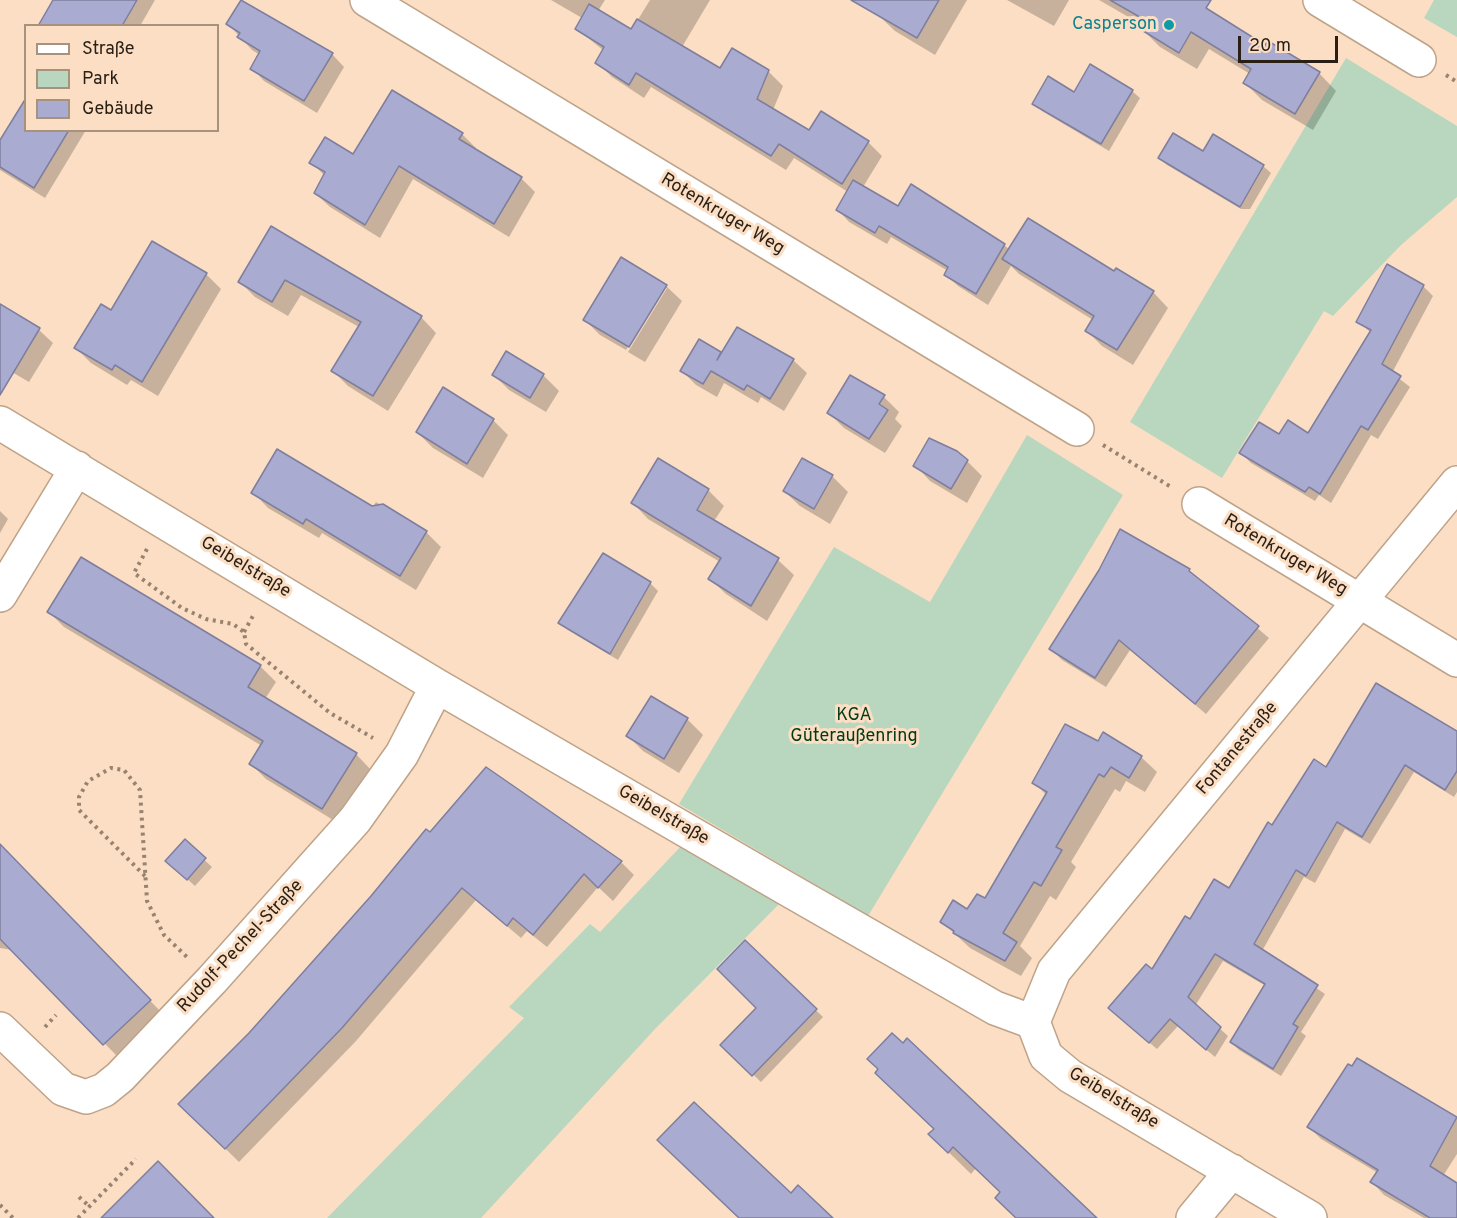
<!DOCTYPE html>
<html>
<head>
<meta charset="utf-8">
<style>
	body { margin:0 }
	#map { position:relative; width:1457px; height:1218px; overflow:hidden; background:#fbdec3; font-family:Overpass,sans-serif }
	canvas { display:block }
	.legend { position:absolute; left:24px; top:24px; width:195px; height:108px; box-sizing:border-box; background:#fbdec3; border:2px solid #a7927d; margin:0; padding:8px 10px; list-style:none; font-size:18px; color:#2a1f15 }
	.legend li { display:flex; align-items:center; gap:12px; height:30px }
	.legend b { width:30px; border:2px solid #a7927d }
	.scale { position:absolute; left:1238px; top:36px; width:100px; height:27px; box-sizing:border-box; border:3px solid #2a1f15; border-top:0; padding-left:8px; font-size:18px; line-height:21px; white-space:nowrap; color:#2a1f15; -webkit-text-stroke:4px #fbdec3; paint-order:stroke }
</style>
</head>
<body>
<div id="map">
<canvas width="1457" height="1218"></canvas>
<ul class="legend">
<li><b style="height:8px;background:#fff"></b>Straße</li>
<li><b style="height:16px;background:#b8d7be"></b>Park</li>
<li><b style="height:16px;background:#aaabd1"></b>Gebäude</li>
</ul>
<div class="scale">20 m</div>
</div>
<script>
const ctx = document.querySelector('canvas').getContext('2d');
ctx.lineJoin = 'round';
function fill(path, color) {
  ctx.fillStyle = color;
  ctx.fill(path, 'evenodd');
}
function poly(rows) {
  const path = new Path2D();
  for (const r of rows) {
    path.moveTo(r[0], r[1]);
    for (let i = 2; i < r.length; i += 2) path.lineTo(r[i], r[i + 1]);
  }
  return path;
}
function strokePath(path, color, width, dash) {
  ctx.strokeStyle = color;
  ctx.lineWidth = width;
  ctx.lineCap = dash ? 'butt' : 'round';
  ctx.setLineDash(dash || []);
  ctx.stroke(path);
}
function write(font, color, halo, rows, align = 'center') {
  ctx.font = font + ' Overpass,sans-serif';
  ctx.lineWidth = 6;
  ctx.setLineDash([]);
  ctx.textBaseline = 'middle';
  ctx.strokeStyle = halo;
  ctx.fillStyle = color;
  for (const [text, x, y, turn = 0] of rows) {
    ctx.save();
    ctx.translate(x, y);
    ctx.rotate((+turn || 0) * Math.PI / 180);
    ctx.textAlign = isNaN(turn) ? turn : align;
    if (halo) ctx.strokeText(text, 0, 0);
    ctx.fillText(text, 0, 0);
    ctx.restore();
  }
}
const green = poly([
	[1434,0,1457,0,1457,37,1424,18],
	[1346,58,1457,126,1457,197,1401,245,1333,316,1324,311,1222,478,1130,422],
	[1027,435,1123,495,868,916,679,804,834,547,930,602],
	[683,844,781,902,655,1029,481,1218,327,1218,524,1018,509,1007,590,924,600,932]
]);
const shadow = poly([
	[87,0,155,0,140,26,72,26],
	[551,0,605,0,598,11,631,31,650,0,710,0,682,47,721,70,768,71,783,86,773,110,810,132,868,142,882,156,863,187,899,208,1004,245,1010,250,1114,273,1153,292,1168,308,1133,365,1102,346,1087,331,1093,320,1019,274,1011,266,988,305,958,286,946,275,948,271,891,237,887,244,849,222,838,210,848,192,794,158,786,170,651,87,644,98,612,77,597,62,604,51,576,28,582,18],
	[885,0,967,0,935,55,895,31,877,14],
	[1007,0,1069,0,1054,26],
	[1099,0,1193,0,1266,47,1319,73,1336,91,1313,130,1262,100,1245,83,1250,74,1209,49,1197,69,1160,47,1142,29,1144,26],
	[228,24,332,54,344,67,317,113,264,81,252,68,260,55,252,50],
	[1132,91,1140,98,1109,151,1042,111,1034,103,1075,94],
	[26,130,86,130,45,198,0,170,0,142],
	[462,134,476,148,475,150,521,178,535,192,509,237,413,179,380,238,330,207,315,193,325,176,311,162],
	[1203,153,1263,166,1271,173,1250,209,1241,209,1167,165,1160,158],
	[272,228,421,317,436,333,388,411,348,386,333,371,359,327,301,295,288,316,255,297,240,282],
	[206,274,221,289,158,396,131,380,127,385,91,363,76,348,111,312],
	[666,286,682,301,645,362,628,352,667,288,664,288,626,350,600,335,585,320],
	[1423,286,1433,296,1392,373,1410,387,1378,439,1371,435,1331,503,1319,495,1315,501,1251,463,1241,453,1280,436,1309,435,1371,333,1358,321],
	[6,309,39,330,53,343,29,382,0,365,0,319],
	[507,353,543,375,559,391,546,412,509,390,494,375],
	[720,353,793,360,807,373,784,411,761,397,758,403,724,383,717,397,696,385,682,371],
	[884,397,899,412,895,419,902,426,885,453,844,428,829,413],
	[493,420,508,435,483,478,433,448,417,432],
	[658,460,708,490,724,506,714,521,778,560,794,575,767,621,726,594,710,579,720,562,648,519,633,503],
	[803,460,833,477,848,492,830,524,800,506,784,491],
	[967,461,982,476,967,503,930,481,915,465],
	[253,492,372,508,376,502,426,532,441,547,416,590,322,533,319,538,268,508],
	[0,511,8,519,0,533],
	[604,555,650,583,658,591,618,660,568,630,560,623],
	[81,559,260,666,276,682,265,699,356,754,371,770,338,823,266,779,251,764,262,746,64,627,49,612],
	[1189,570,1269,638,1206,714,1130,650,1106,687,1062,660,1051,649],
	[651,698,687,719,703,735,679,773,643,751,628,736],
	[1457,732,1457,792,1454,797,1414,772,1370,844,1345,829,1315,883,1304,877,1262,951,1325,994,1301,1032,1306,1036,1281,1076,1239,1050,1231,1042,1266,986,1223,961,1195,1006,1228,1036,1215,1057,1178,1026,1157,1049,1118,1016,1191,921,1230,890,1273,827,1327,769],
	[1098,743,1141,757,1157,772,1145,792,1126,781,1120,792,1115,789,1071,862,1076,867,1056,900,1050,896,1020,946,1032,958,1021,976,970,948,942,922,985,900,1047,796,1034,782],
	[430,834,621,862,634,875,613,901,598,887,547,947,527,931,521,938,476,900,356,1041,239,1162,180,1104,250,1034],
	[185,842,212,867,195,886,175,868],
	[0,847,165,1016,120,1059,12,950,0,948],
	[745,942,823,1017,761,1082,722,1045,758,1008],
	[1358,1060,1457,1119,1457,1154,1443,1176,1457,1185,1457,1218,1424,1218,1384,1195,1372,1182,1378,1173,1321,1139,1309,1127],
	[930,1134,1095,1218,1017,1218,1002,1193,976,1168,971,1174]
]);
const building = poly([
	[53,0,137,0,122,26,38,26,53,0],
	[241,0,333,53,304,101,250,69,260,51,237,37,240,33,226,24,241,0],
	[851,0,939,0,917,38,851,0],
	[1110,0,1211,0,1206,8,1265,45,1268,41,1320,72,1295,114,1243,83,1251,69,1191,32,1179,53,1140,29,1145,20,1110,0],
	[589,4,631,29,637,19,720,68,732,48,769,70,757,99,809,130,821,111,869,141,842,184,779,144,771,156,636,73,629,85,595,63,604,47,575,29,589,4],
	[1090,64,1133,90,1101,144,1032,104,1048,76,1074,92,1090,64],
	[392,90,463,133,459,139,522,177,494,224,399,166,365,225,314,193,325,172,309,163,325,137,353,154,392,90],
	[26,98,26,130,69,130,34,188,0,167,0,140,26,98],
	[1173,133,1203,151,1213,134,1264,165,1240,207,1158,158,1173,133],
	[853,180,898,206,911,184,1005,244,976,294,944,275,948,267,879,226,875,233,836,210,853,180],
	[1028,218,1114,271,1116,268,1154,291,1117,350,1085,331,1094,316,1002,259,1028,218],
	[271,226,422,316,373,396,331,371,361,322,285,280,272,302,238,282,271,226],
	[152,241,207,273,142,382,115,365,112,370,74,348,101,304,111,310,152,241],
	[621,257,667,285,629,347,583,320,621,257],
	[1387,264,1424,285,1382,364,1401,376,1368,430,1361,426,1320,494,1309,487,1305,492,1239,453,1259,422,1279,434,1288,420,1308,433,1371,330,1356,322,1387,264],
	[0,304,40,328,0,395,0,304],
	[737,327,794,359,770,399,747,385,744,390,711,371,703,384,680,371,699,339,721,352,717,360,737,327],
	[506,351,544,374,530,398,492,375,506,351],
	[850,375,885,395,879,404,888,410,869,439,827,413,850,375],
	[443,387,494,419,467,464,416,432,443,387],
	[929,438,957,451,968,460,951,489,913,466,929,438],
	[277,449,372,506,383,504,427,531,400,576,306,519,303,524,251,493,277,449],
	[658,458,709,489,697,510,779,558,751,606,708,579,721,558,631,503,658,458],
	[802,458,833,475,814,509,783,491,802,458],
	[1120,529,1190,569,1189,571,1259,626,1195,704,1119,640,1095,678,1049,649,1099,570,1120,529],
	[603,553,651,582,610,654,558,623,603,553],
	[81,557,261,665,248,687,357,753,322,809,249,764,263,741,47,612,81,557],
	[1376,683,1457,731,1457,771,1445,790,1405,765,1362,837,1337,822,1306,876,1296,870,1254,944,1318,985,1293,1024,1298,1027,1273,1069,1230,1042,1265,984,1215,954,1188,997,1221,1027,1206,1050,1170,1019,1149,1043,1108,1008,1146,964,1152,969,1185,916,1190,919,1214,879,1229,888,1268,822,1272,825,1314,759,1326,767,1376,683],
	[651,696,688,718,664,759,626,736,651,696],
	[1065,724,1098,741,1103,732,1142,756,1129,778,1111,767,1104,777,1099,774,1056,847,1062,850,1041,886,1034,882,1003,933,1017,942,1005,961,953,933,954,931,940,922,953,900,967,909,977,894,985,898,1047,792,1032,783,1065,724],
	[486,767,622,861,598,888,584,874,533,935,513,918,507,926,462,888,342,1028,225,1149,178,1104,249,1033,371,896,426,829,430,832,486,767],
	[185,839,206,858,187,880,165,861,185,839],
	[0,844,151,1000,103,1045,0,939,0,844],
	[745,940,817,1009,752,1076,720,1045,756,1008,717,969,745,940],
	[892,1033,903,1043,907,1038,1097,1218,1016,1218,995,1198,1000,1192,953,1147,948,1153,928,1134,934,1129,875,1073,878,1069,867,1059,892,1033],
	[1357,1058,1457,1117,1430,1166,1457,1183,1457,1218,1430,1218,1370,1182,1378,1170,1307,1127,1348,1064,1352,1066,1357,1058],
	[694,1102,791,1193,798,1185,833,1218,739,1218,657,1140,694,1102],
	[158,1161,214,1218,101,1218,158,1161]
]);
const path = poly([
	[1446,75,1457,82],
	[1103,445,1171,487],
	[147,549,134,573,182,608,206,619,233,624,244,632,246,644,330,713,373,738],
	[244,632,254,614],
	[145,876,79,810,79,797,88,781,111,768,124,770,140,790,147,901,164,935,187,957],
	[45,1027,56,1015],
	[79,1197,90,1207],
	[0,1205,13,1218],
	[78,1218,136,1159]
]);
const minor = poly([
	[367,0,1077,429],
	[1320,0,1419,60],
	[0,423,437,686,789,890,995,1008,1033,1022,1046,1056,1070,1076,1310,1218],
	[1199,504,1457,660],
	[0,595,77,468],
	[1033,1022,1054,971,1457,483],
	[0,1029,63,1089,86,1097,104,1090,120,1077,212,980,355,820,402,754,437,686],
	[1193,1218,1232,1171]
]);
const markers = [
	[1169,25,6,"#0f9aa8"]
];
const cultureNames = [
	["Casperson",1157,25]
];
const streetNames = [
	["Rotenkruger Weg",722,215,31],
	["Rotenkruger Weg",1285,556,31],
	["Geibelstraße",245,568,31],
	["Fontanestraße",1238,749,-50],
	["Geibelstraße",663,816,30],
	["Rudolf-Pechel-Straße",241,947,-47],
	["Geibelstraße",1113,1099,31]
];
const parkNames = [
	["KGA",854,716],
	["Güteraußenring",854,737]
];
fill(green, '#b8d7be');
fill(shadow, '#0003');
fill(building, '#aaabd1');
strokePath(building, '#7e7e9e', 1.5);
strokePath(minor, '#bea389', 36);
strokePath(path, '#988370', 4, [3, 4.5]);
strokePath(minor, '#fff', 33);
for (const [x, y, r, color] of markers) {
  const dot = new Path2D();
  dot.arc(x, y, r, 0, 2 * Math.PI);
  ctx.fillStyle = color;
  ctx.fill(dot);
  strokePath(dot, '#fbdec3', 2);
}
write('18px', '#0d838f', '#fbdec3', cultureNames, 'right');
write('18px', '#2a1f15', '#fbdec3', streetNames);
write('18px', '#003b17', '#fbdec3', parkNames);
</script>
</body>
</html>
